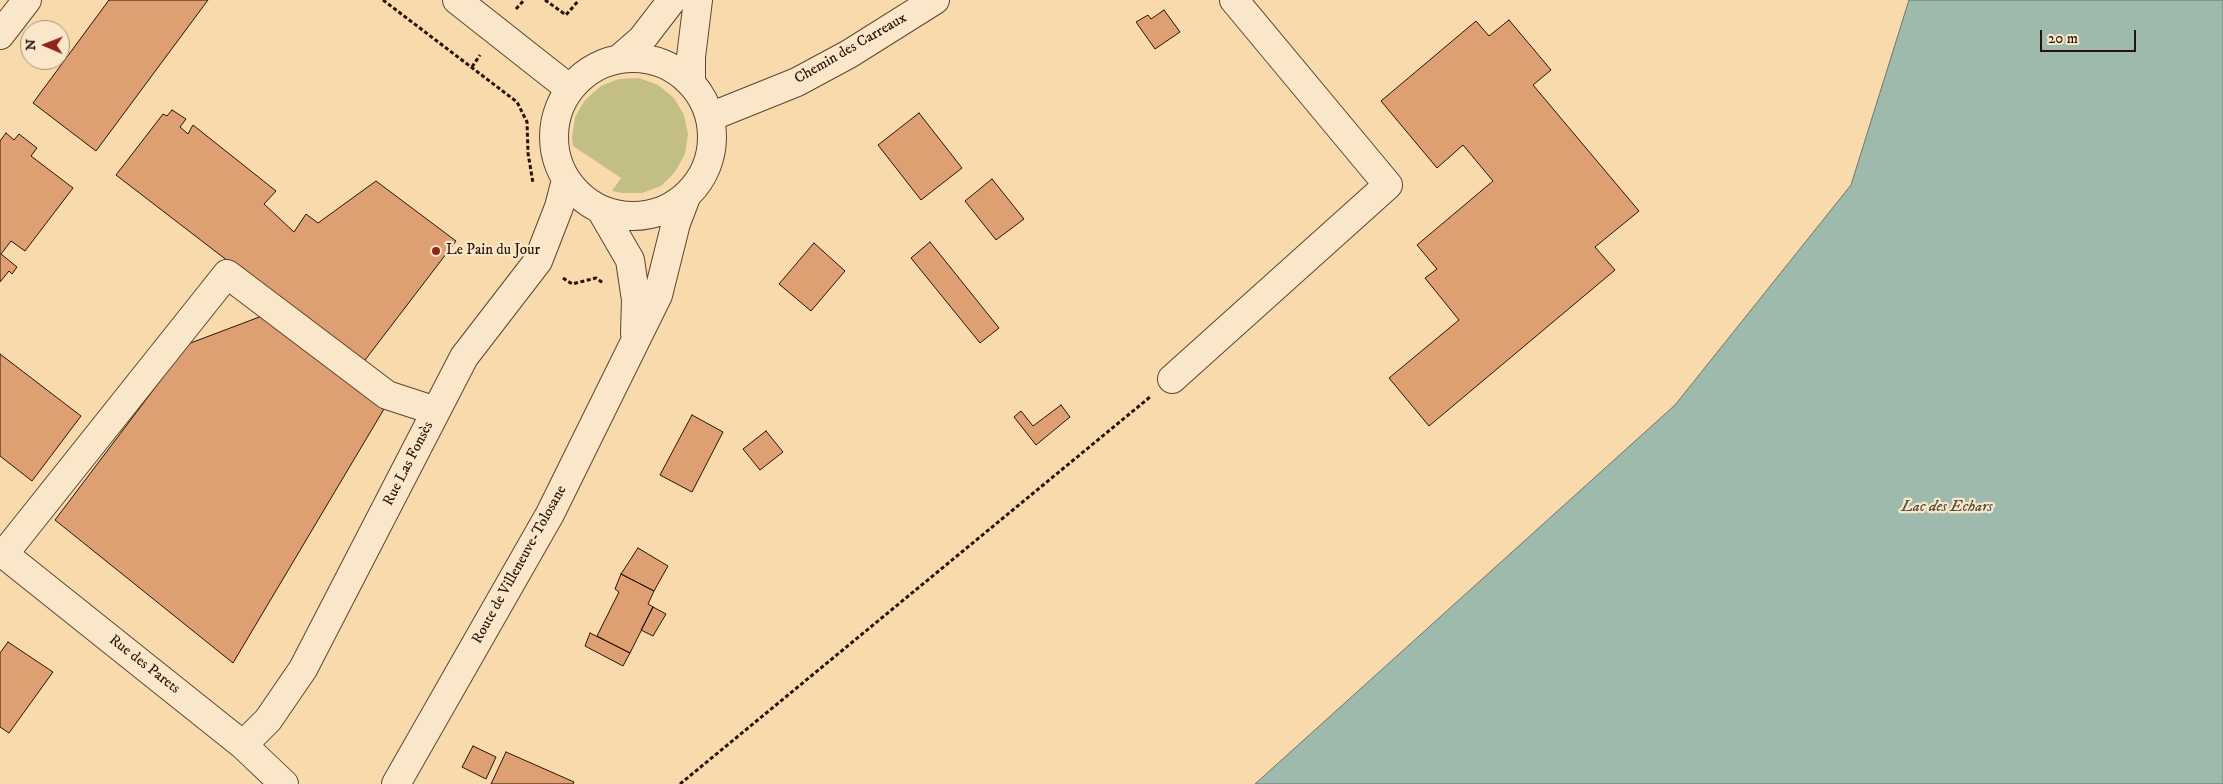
<!DOCTYPE html>
<html>
<head>
<meta charset="utf-8">
<style>
	body { margin:0 }
	#map { position:relative; width:2223px; height:784px; overflow:hidden; background:#f8daad; font-family:"IM FELL DW Pica",serif }
	canvas { display:block }
	.north { position:absolute; left:20px; top:20px; width:50px; height:50px; box-sizing:border-box; background:#fae7ca; border:1px solid #a6927c; border-radius:50%; rotate:271deg; font-size:14px; font-weight:700; line-height:20px; text-align:center; color:#281308 }
	.north::after { content:''; display:block; margin:auto; width:18px; height:22px; background:#8f2418; clip-path:polygon(50% 0,100% 100%,50% 72%,0 100%) }
	.scale { position:absolute; left:2040px; top:30px; width:96px; height:22px; box-sizing:border-box; border:2px solid #281308; border-top:0; padding-left:6px; font-size:15px; line-height:18px; white-space:nowrap; color:#281308; -webkit-text-stroke:4px #fae7ca; paint-order:stroke }
</style>
</head>
<body>
<div id="map">
<canvas width="2223" height="784"></canvas>
<div class="north">N</div>
<div class="scale">20 m</div>
</div>
<script>
const ctx = document.querySelector('canvas').getContext('2d');
ctx.lineJoin = 'round';
function fill(path, color) {
  ctx.fillStyle = color;
  ctx.fill(path, 'evenodd');
}
function poly(rows) {
  const path = new Path2D();
  for (const r of rows) {
    if (r.length === 3) {
      path.moveTo(r[0] + r[2], r[1]);
      path.arc(r[0], r[1], r[2], 0, 2 * Math.PI);
      continue;
    }
    path.moveTo(r[0], r[1]);
    for (let i = 2; i < r.length; i += 2) path.lineTo(r[i], r[i + 1]);
  }
  return path;
}
function strokePath(path, color, width, dash) {
  ctx.strokeStyle = color;
  ctx.lineWidth = width;
  ctx.lineCap = dash ? 'butt' : 'round';
  ctx.setLineDash(dash || []);
  ctx.stroke(path);
}
function write(font, color, halo, rows, align = 'center') {
  ctx.font = font + ' "IM FELL DW Pica",serif';
  ctx.lineWidth = 4.5;
  ctx.setLineDash([]);
  ctx.textBaseline = 'middle';
  ctx.strokeStyle = halo;
  ctx.fillStyle = color;
  for (const [text, x, y, turn = 0] of rows) {
    ctx.save();
    ctx.translate(x, y);
    ctx.rotate((+turn || 0) * Math.PI / 180);
    ctx.textAlign = isNaN(turn) ? turn : align;
    if (halo) ctx.strokeText(text, 0, 0);
    ctx.fillText(text, 0, 0);
    ctx.restore();
  }
}
const green = poly([
	[639,78,658,85,674,98,684,115,688,134,685,154,675,172,661,186,642,193,622,193,612,191,621,178,573,146,572,138,575,117,585,100,601,86,619,79]
]);
const water = poly([
	[1909,0,2223,0,2223,784,1255,784,1675,405,1851,185,1909,0]
]);
const building = poly([
	[109,0,208,0,96,151,33,103,109,0],
	[1164,10,1180,32,1155,49,1136,22,1148,15,1151,19,1164,10],
	[1509,20,1551,70,1533,85,1639,211,1595,247,1615,270,1429,426,1389,378,1459,320,1425,278,1437,269,1417,245,1493,181,1463,145,1437,168,1381,101,1476,21,1489,36,1509,20],
	[172,110,186,119,180,127,188,134,193,125,276,191,264,204,294,232,306,214,318,223,376,181,456,241,362,364,116,175,163,114,167,116,172,110],
	[919,113,962,168,921,200,878,145,919,113],
	[6,133,14,140,19,134,37,148,31,156,73,188,25,251,11,241,1,254,17,267,12,274,9,271,0,282,0,141,6,133],
	[992,179,1024,219,996,240,965,201,992,179],
	[930,242,999,328,980,343,911,258,930,242],
	[814,243,845,271,811,311,779,284,814,243],
	[262,316,384,409,233,663,55,520,188,344,262,316],
	[0,354,81,416,32,481,0,456,0,354],
	[1061,405,1070,417,1036,445,1014,417,1021,411,1033,426,1061,405],
	[692,415,723,432,692,492,660,475,692,415],
	[766,431,783,452,760,470,743,449,766,431],
	[638,548,668,566,654,591,621,574,638,548],
	[621,574,654,591,648,604,653,607,630,653,597,636,619,592,615,589,621,574],
	[653,607,666,614,653,636,641,630,653,607],
	[590,633,630,653,623,666,585,646,590,633],
	[8,642,53,672,9,733,0,727,0,653,8,642],
	[473,746,496,757,486,779,462,767,473,746],
	[506,752,574,782,573,784,491,784,506,752]
]);
const path = poly([
	[383,0,517,102,527,122,528,153,533,183],
	[545,0,566,15,579,0],
	[516,9,524,0],
	[472,67,480,55],
	[563,278,572,284,596,278,603,283],
	[680,784,1150,397]
]);
const minor = poly([
	[457,0,570,89],
	[0,35,27,0],
	[633,137,79],
	[619,59,642,39,672,0],
	[691,82,691,57,698,0],
	[710,117,797,82,849,54,935,0],
	[601,210,630,260,636,300,635,333],
	[1172,379,1388,185,1234,0],
	[0,551,243,745,284,784],
	[4,554,227,274,387,395,436,411],
	[243,745,268,720,303,669,464,357,538,261,559,207,566,180],
	[396,784,550,514,658,295,676,223,686,197]
]);
const markers = [
	[436,251,5,"#8f2418"]
];
const streetNames = [
	["Chemin des Carreaux",851,49,-30],
	["Rue Las Fonsès",409,464,-63],
	["Route de Villeneuve-Tolosane",520,565,-61],
	["Rue des Parets",144,665,38]
];
const poiNames = [
	["Le Pain du Jour",446,251]
];
const waterNames = [
	["Lac des Echars",1947,508]
];
fill(green, '#c3be86');
fill(water, '#9dbaad');
strokePath(water, '#6e776b', 1);
fill(building, '#dea072');
strokePath(building, '#281308', 1);
strokePath(minor, '#5c4531', 30);
strokePath(path, '#281308', 3, [4, 2.5]);
strokePath(minor, '#fae7ca', 28);
for (const [x, y, r, color] of markers) {
  const dot = new Path2D();
  dot.arc(x, y, r, 0, 2 * Math.PI);
  ctx.fillStyle = color;
  ctx.fill(dot);
  strokePath(dot, '#fae7ca', 2);
}
write('15px', '#281308', '#fae7ca', streetNames);
write('15px', '#281308', '#fae7ca', poiNames, 'left');
write('italic 16px', '#514d42', '#fae7ca', waterNames);
</script>
</body>
</html>
